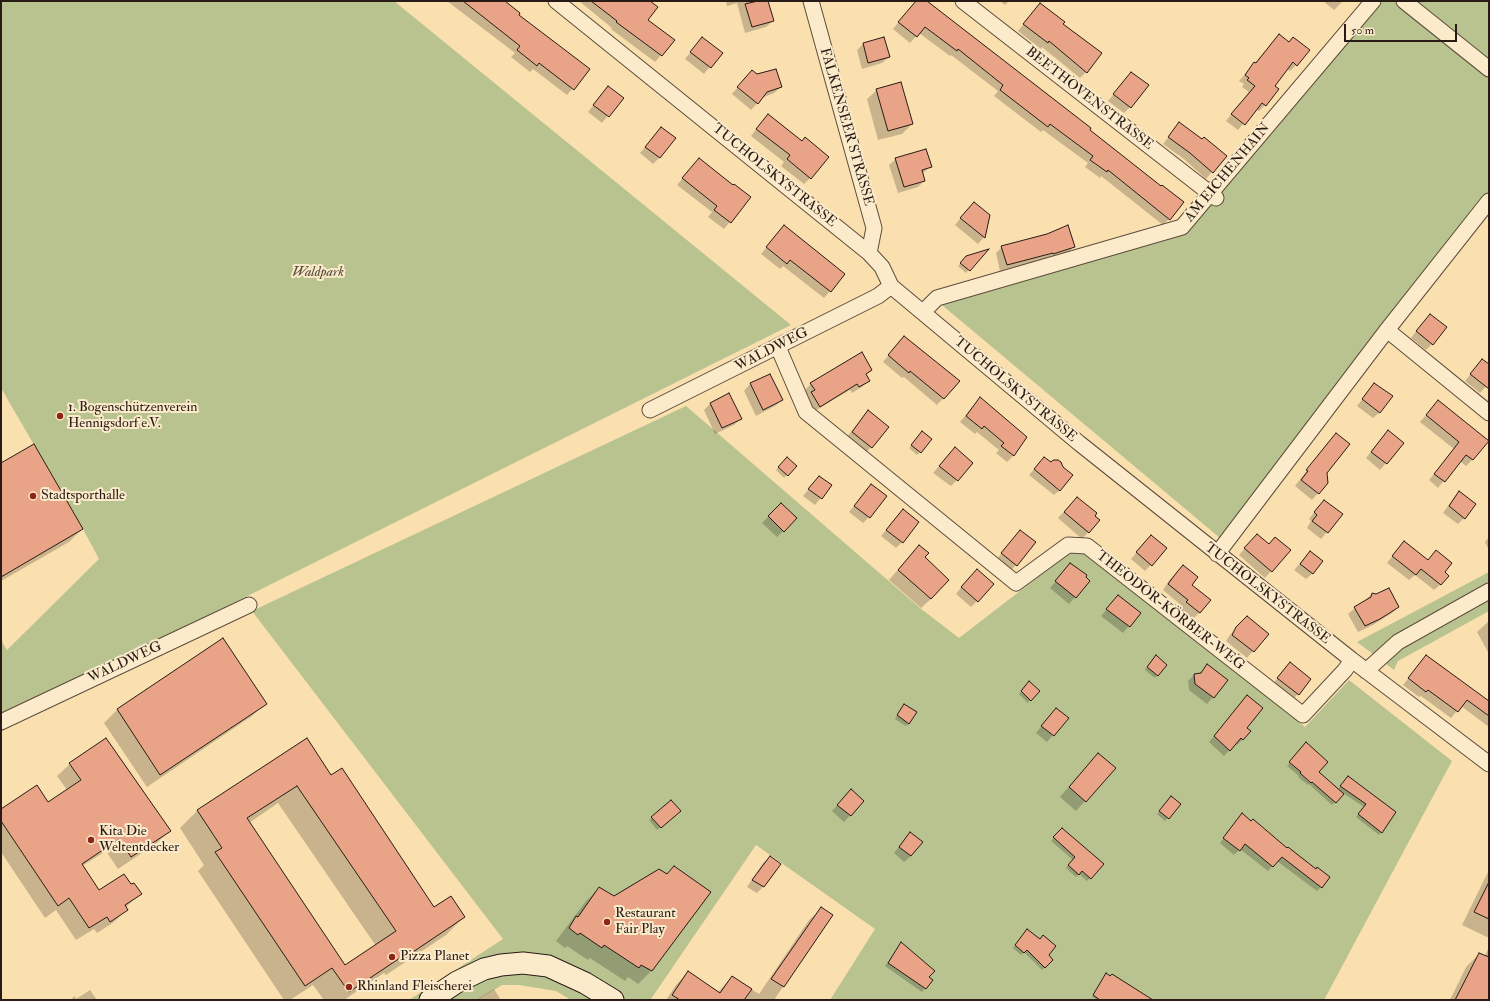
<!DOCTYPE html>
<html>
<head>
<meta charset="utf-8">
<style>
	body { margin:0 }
	#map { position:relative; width:1490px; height:1001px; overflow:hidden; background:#fbe0af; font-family:"IM FELL Double Pica",serif }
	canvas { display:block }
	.frame { position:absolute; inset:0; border:2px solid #281b16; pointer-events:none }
	.scale { position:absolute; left:1344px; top:24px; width:113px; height:18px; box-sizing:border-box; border:2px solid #281b16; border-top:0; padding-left:5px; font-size:12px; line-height:14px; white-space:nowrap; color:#281b16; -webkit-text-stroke:3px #fcebcb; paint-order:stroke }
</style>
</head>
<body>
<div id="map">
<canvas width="1490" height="1001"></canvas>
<div class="frame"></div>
<div class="scale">50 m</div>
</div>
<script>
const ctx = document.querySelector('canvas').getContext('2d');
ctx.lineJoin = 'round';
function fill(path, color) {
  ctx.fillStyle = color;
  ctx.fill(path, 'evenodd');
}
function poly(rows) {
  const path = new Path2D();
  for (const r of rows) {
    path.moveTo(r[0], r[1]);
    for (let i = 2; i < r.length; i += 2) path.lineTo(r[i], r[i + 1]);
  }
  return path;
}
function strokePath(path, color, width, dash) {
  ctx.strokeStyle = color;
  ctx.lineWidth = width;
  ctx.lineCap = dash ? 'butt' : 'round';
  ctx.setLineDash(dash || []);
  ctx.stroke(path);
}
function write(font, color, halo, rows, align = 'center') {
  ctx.font = font + ' "IM FELL Double Pica",serif';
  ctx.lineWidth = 4;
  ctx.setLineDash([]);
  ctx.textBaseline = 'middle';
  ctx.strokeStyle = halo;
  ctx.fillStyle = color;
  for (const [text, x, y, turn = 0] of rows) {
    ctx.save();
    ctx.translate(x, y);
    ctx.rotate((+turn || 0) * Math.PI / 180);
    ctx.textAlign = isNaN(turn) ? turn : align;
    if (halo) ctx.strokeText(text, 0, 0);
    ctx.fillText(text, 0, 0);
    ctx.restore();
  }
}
const green = poly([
	[1,1,394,1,791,325,147,646,1,716,1,640,7,650,99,559,83,529,1,388],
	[1375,1,1489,1,1489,201,1226,543,936,300,1184,226],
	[686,406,920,608,959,638,1068,554,1084,552,1305,727,1349,680,1452,761,1324,1000,830,1000,875,929,756,845,651,999,653,1000,571,1000,556,991,519,985,502,985,477,1000,409,1000,503,939,252,611],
	[1489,572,1489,611,1398,661,1394,670,1357,642]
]);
const shadow = poly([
	[447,1,504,1,518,15,589,69,567,95,533,69,530,72,511,57,515,53],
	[579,1,649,1,647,20,673,41,655,62,611,29,612,28],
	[726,1,768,1,773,21,766,27,745,33,737,3,727,6],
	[916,1,926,1,1089,131,1169,219,1163,225,1101,176,1100,178,1085,167,1088,163,1043,130,1041,132,994,96,998,91,951,55,950,56,919,33,910,43,893,29],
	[1000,1,1009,1,1005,5],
	[1323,1,1343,1,1334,10],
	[1040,4,1062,24,1086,72,1080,78,1042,47,1041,49,1018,31],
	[1279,35,1289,43,1296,65,1290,71,1287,69,1274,86,1265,105,1259,111,1256,109,1238,130,1226,121,1249,92,1242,87,1244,84,1239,81],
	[702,38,721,53,704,74,685,59],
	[883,38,889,57,882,63,862,69,857,50,863,44],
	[752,71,757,75,781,87,774,93,762,98,751,110,732,94],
	[1131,73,1130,107,1124,113,1108,101],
	[877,90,912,124,902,134,878,140,867,99],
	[602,94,622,98,602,123,588,112],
	[762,122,810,178,804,184,781,166,784,162,751,136],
	[1179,124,1225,156,1206,179,1184,159,1163,144],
	[661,128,660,157,653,164,640,153],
	[699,159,733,187,750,197,724,229,708,217,712,212,677,185],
	[896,159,930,167,922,174,924,181,918,187,898,193,889,165],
	[968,209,989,215,984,237,978,244,955,225],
	[784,226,830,291,824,298,783,266,780,269,761,254],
	[1074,246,1068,253,1047,260,1047,258,1000,271,996,253,1002,247],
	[986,251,966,273,958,266,966,257],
	[1424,321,1432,344,1426,350,1411,338],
	[898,344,959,381,937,405,904,377,902,378,883,362],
	[1482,360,1489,365,1489,383,1480,393,1465,381],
	[871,370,865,375,869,380,862,387,852,393,850,390,813,412,805,399,808,396,805,390,811,384],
	[770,375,782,400,775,406,756,416,744,391,750,384],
	[1374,384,1380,412,1373,418,1357,406],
	[729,394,741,418,734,425,715,434,704,410,710,404],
	[1438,401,1473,459,1466,466,1460,461,1438,488,1429,480,1454,449,1420,422],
	[974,405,1026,437,1013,456,1007,462,996,453,999,450,977,432,975,434,960,422],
	[868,411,888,427,865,454,846,438],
	[1336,434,1326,473,1318,493,1312,500,1295,486,1330,440],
	[919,436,920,452,917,455,909,448],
	[1382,438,1386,463,1380,470,1366,458],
	[949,455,957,480,951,486,933,473],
	[787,458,795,466,784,478,776,470],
	[1044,458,1060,490,1054,495,1029,475],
	[1,464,82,529,69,542,1,581],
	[819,477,831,486,815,505,803,496],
	[871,485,869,517,863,523,849,512],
	[1459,492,1464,518,1458,524,1443,513,1453,499],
	[781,504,796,518,777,537,762,523],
	[1071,504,1094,516,1099,520,1082,539,1058,518],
	[1318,507,1341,515,1321,539,1307,528,1311,521,1309,519],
	[897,517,902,542,896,548,881,536],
	[1020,531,1016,565,1010,571,996,560],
	[1489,537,1489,550,1485,542],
	[1251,541,1271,571,1265,578,1239,555],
	[1145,542,1151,565,1145,571,1131,559],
	[1398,549,1427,561,1436,551,1443,573,1441,584,1434,590,1415,575,1409,580,1387,563],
	[1310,552,1313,573,1306,579,1294,570],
	[910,556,924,557,931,599,921,608,889,580],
	[1070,565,1075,597,1069,604,1050,588],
	[1184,566,1200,612,1193,619,1180,609,1182,606,1163,590,1170,579],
	[970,576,977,601,971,607,956,594],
	[1372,594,1398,607,1392,613,1373,625,1358,632,1348,614],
	[1118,596,1139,613,1123,633,1101,616],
	[1247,618,1267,634,1247,658,1226,641,1230,635],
	[1489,621,1489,654,1477,632],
	[223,640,265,704,252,716,147,787,104,723,117,710],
	[1426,656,1489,703,1489,727,1461,706,1451,718,1421,696,1419,697,1403,685],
	[1153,659,1157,675,1155,678,1145,670],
	[1208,665,1227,680,1207,704,1189,690,1188,681,1194,675,1199,674],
	[1284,670,1310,679,1292,701,1272,685],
	[1026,686,1038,692,1028,703,1019,694],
	[1247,696,1245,728,1243,739,1237,745,1235,744,1224,756,1209,742],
	[901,708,909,723,906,726,895,719],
	[1050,715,1067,718,1047,742,1036,733],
	[1304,746,1318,772,1337,790,1346,780,1395,812,1379,835,1356,817,1364,807,1340,791,1342,794,1332,805,1309,784,1308,785,1298,777,1299,776,1287,766],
	[70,764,169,831,157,843,118,869,106,851,82,866,99,892,140,894,125,908,126,910,114,922,97,933,94,929,76,940,56,910,45,918,1,852,1,810,48,803,67,790,57,776],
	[1089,764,1115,768,1076,811,1060,797],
	[331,777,433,908,464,917,446,935,386,975,384,973,344,1000,324,1000,313,985,290,1000,284,1000,198,871,204,865,180,828,198,810],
	[278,803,376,946,345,966,249,823],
	[851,790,863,801,844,822,832,811],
	[1169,800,1180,804,1165,821,1157,814],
	[676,814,657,830,649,820,652,818],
	[1238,819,1321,887,1317,891,1277,861,1268,871,1240,849,1234,855,1220,843],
	[1062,829,1103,864,1087,881,1079,874,1076,877,1066,868,1073,860,1051,841],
	[904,840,911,856,904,862,894,853],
	[770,857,779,864,763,887,757,893,747,887,763,863],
	[1489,870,1489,938,1462,925],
	[667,875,709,892,651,971,638,984,628,977,625,981,590,958,588,960,567,946,565,948,556,941,586,901,599,888,614,897],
	[822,908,832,915,774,1000,666,1000,676,985,688,972,718,992,732,977,759,994,809,920],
	[1025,933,1039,940,1047,955,1052,960,1042,970,1024,952,1021,955,1013,948],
	[899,946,932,980,922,992,885,966],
	[1489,947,1489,1000,1450,1000,1466,967,1479,954,1485,956],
	[1104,978,1149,1000,1098,1000,1092,997],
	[494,989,501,1000,476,1000],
	[90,990,97,1000,70,1000,75,996,76,999]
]);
const building = poly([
	[463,1,505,1,520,13,519,15,590,69,574,90,539,63,537,66,517,50,520,46,463,1],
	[591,1,650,1,658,7,648,20,675,40,662,56,616,22,617,21,591,1],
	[758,1,768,1,774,21,752,27,745,4,758,1],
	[916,1,927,1,1091,128,1090,130,1161,186,1162,185,1184,202,1170,220,1108,170,1107,172,1090,160,1093,156,1050,124,1048,127,1000,90,1003,85,958,49,957,51,925,27,917,37,898,22,916,1],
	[1040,3,1065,22,1063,24,1102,53,1087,73,1049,41,1048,43,1023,24,1040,3],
	[1279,34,1289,42,1293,37,1310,50,1297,66,1293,62,1275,86,1279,89,1266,106,1262,103,1245,125,1231,114,1255,86,1247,80,1249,78,1245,75,1254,62,1256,63,1279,34],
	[702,37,723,53,711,68,690,52,702,37],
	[884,37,890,57,868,63,863,43,884,37],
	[776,69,782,87,767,92,758,104,737,87,752,70,757,74,776,69],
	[1131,72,1149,85,1131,108,1113,94,1131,72],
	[901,82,913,124,888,131,876,89,901,82],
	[608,86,624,98,609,117,593,105,608,86],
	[768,114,802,141,805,137,829,157,811,179,787,159,790,155,756,129,768,114],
	[1179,122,1202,139,1204,137,1227,156,1213,173,1190,153,1168,137,1179,122],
	[661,127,676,138,660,158,645,147,661,127],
	[926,149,932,167,922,170,925,181,904,187,895,158,926,149],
	[699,158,733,185,734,184,751,197,731,223,714,210,717,206,682,178,699,158],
	[974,202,990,215,985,238,960,218,974,202],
	[784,225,845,274,831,292,790,260,787,264,766,247,784,225],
	[1068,225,1075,247,1053,254,1053,253,1007,265,1001,246,1047,234,1068,225],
	[989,249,970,271,960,263,966,256,989,249],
	[1430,314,1447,327,1433,345,1416,331,1430,314],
	[904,336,960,381,944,399,910,371,909,373,888,355,904,336],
	[862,352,872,370,866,374,870,381,859,387,857,384,820,407,811,392,815,390,810,383,862,352],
	[1482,359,1489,364,1489,389,1470,374,1482,359],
	[770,374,783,400,763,410,750,383,770,374],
	[1374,383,1393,396,1380,413,1362,399,1374,383],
	[729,393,742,419,722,428,710,403,729,393],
	[980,397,1027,437,1014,456,1001,446,1004,443,984,426,982,429,966,416,980,397],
	[1438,400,1489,441,1473,460,1466,455,1445,482,1434,474,1459,442,1426,415,1438,400],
	[868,410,889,427,872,448,852,432,868,410],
	[1388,430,1404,443,1387,464,1371,452,1388,430],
	[922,431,932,439,921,453,911,445,922,431],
	[1336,433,1350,444,1327,473,1328,483,1319,494,1301,480,1308,471,1306,470,1336,433],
	[34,444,83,529,1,577,1,463,34,444],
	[955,447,973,463,958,481,939,466,955,447],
	[787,457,797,466,788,476,778,467,787,457],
	[1044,457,1051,462,1053,460,1058,460,1061,462,1063,467,1073,475,1060,491,1034,469,1044,457],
	[819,476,832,485,822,499,808,489,819,476],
	[871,484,887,496,870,518,854,506,871,484],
	[1459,491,1476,504,1465,519,1449,506,1459,491],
	[1077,497,1097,513,1095,516,1100,520,1089,533,1064,512,1077,497],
	[1324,500,1343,514,1328,533,1312,521,1317,515,1314,512,1324,500],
	[781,503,797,518,784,532,768,516,781,503],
	[903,509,919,522,903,543,886,530,903,509],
	[1020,530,1036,542,1017,566,1001,553,1020,530],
	[1257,534,1269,544,1275,537,1291,550,1272,572,1244,548,1257,534],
	[1151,535,1167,548,1152,566,1136,552,1151,535],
	[1404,541,1428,560,1436,550,1452,563,1445,572,1449,576,1441,585,1421,569,1416,575,1392,556,1404,541],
	[919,545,929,553,925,557,949,580,931,599,898,570,919,545],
	[1310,551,1323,561,1313,574,1300,564,1310,551],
	[1070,563,1087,575,1086,577,1090,581,1076,598,1055,581,1070,563],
	[1183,565,1198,577,1192,585,1211,600,1200,613,1186,602,1188,600,1168,584,1177,572,1183,565],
	[977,569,994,584,978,602,961,587,977,569],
	[1389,588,1399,607,1380,619,1365,626,1354,607,1371,597,1372,593,1376,594,1389,588],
	[1118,595,1141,613,1130,627,1106,609,1118,595],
	[1247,616,1269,634,1254,652,1232,635,1236,627,1247,616],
	[223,638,267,704,160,775,117,709,223,638],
	[1156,655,1167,665,1158,676,1147,667,1156,655],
	[1426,655,1489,701,1489,716,1467,700,1458,712,1428,690,1426,692,1408,678,1426,655],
	[1290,662,1311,679,1299,695,1277,678,1290,662],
	[1207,664,1228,680,1214,698,1195,684,1194,674,1201,673,1207,664],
	[1029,681,1040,691,1031,701,1021,691,1029,681],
	[1247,695,1263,708,1247,728,1251,731,1243,740,1241,738,1230,751,1214,736,1247,695],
	[904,704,917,712,909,724,897,715,904,704],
	[1056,708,1069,718,1054,736,1041,726,1056,708],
	[106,738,171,831,131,857,119,839,82,864,99,890,124,874,131,884,134,883,142,894,125,905,128,910,110,922,107,917,89,928,69,898,58,906,1,821,1,809,37,785,48,802,81,780,69,763,106,738],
	[307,738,331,775,342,768,434,907,451,896,465,917,404,958,403,956,349,992,332,968,305,986,215,852,222,848,197,810,307,738],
	[297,786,396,931,345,965,247,818,297,786],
	[1306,742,1328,762,1319,772,1344,794,1336,803,1312,782,1311,783,1300,773,1301,772,1289,762,1306,742],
	[1098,753,1116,768,1086,802,1069,787,1098,753],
	[1348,776,1396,812,1382,833,1358,814,1366,804,1340,786,1348,776],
	[851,789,864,801,851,816,837,805,851,789],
	[1171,796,1181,804,1169,819,1159,811,1171,796],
	[671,800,681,811,661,828,651,817,671,800],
	[1242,813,1251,821,1253,819,1287,848,1288,847,1316,869,1317,867,1330,877,1322,888,1282,857,1273,867,1245,844,1240,851,1223,838,1242,813],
	[1062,828,1104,864,1091,879,1082,871,1079,875,1068,865,1075,857,1053,837,1062,828],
	[910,832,923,842,911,856,899,847,910,832],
	[770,856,781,864,764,887,752,880,770,856],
	[674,866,711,892,652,971,641,965,639,968,604,945,602,948,580,933,578,935,569,928,576,916,578,917,599,887,614,896,659,869,667,874,674,866],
	[1489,882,1489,919,1474,912,1489,882],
	[821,907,833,915,784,987,771,979,821,907],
	[1027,929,1040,939,1043,935,1056,946,1049,955,1053,960,1045,968,1027,950,1024,953,1015,945,1027,929],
	[901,942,935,971,929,977,933,980,926,989,888,963,901,942],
	[1479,953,1489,957,1489,1000,1455,1000,1479,953],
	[688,971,720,993,732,976,752,989,744,1000,680,1000,672,995,688,971],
	[1106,973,1110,976,1112,974,1153,1000,1100,1000,1093,995,1106,973]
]);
const street = poly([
	[556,1,869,253,882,267,891,286,1079,443,1352,660,1489,764],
	[811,1,874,228,869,253],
	[963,1,1216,198],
	[1404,1,1489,69],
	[923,312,937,298,1182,227,1373,1],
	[1387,330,1489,413],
	[778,347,806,412,1016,583,1068,545,1087,546,1303,715,1345,670,1352,660],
	[650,410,878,296,891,286],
	[1217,554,1387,330,1489,201],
	[1366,671,1398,642,1489,591],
	[1,722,249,605]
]);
const secondary = poly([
	[430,1000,457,982,484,969,501,965,523,963,548,966,585,983,613,1000]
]);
const markers = [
	[60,416,4,"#8f2418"],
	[33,496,4,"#8f2418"],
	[91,840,4,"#8f2418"],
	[607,922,4,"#8f2418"],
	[392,957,4,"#8f2418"],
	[349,987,4,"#8f2418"]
];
const streetNames = [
	["BEETHOVENSTRASSE",1089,99,38],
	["FALKENSEER STRASSE",846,127,74],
	["AM EICHENHAIN",1228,173,-50],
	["TUCHOLSKYSTRASSE",774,176,39],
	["WALDWEG",772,350,-27],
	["TUCHOLSKYSTRASSE",1015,390,40],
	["TUCHOLSKYSTRASSE",1267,594,38],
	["THEODOR-KÖRBER-WEG",1170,611,38],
	["WALDWEG",125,663,-25]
];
const parkNames = [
	["Waldpark",318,273]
];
const poiNames = [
	["1. Bogenschützenverein",68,408],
	["Hennigsdorf e.V.",68,424],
	["Stadtsporthalle",41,496],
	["Kita Die",99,832],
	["Weltentdecker",99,848],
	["Restaurant",615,914],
	["Fair Play",615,930],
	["Pizza Planet",400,957],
	["Rhinland Fleischerei",357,987]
];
fill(green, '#b8c390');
fill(shadow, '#0003');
fill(building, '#e9a386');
strokePath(building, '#281b16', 1);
strokePath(street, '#5d4c3c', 17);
strokePath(secondary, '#281b16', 23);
strokePath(street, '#fcebcb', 15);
strokePath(secondary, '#fcebcb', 21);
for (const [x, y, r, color] of markers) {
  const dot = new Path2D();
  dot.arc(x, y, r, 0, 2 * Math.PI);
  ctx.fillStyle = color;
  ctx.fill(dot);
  strokePath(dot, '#fcebcb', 1.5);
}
write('14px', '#281b16', '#fcebcb', streetNames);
write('italic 14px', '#534d3b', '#fcebcb', parkNames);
write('14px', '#281b16', '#fcebcb', poiNames, 'left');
</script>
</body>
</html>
